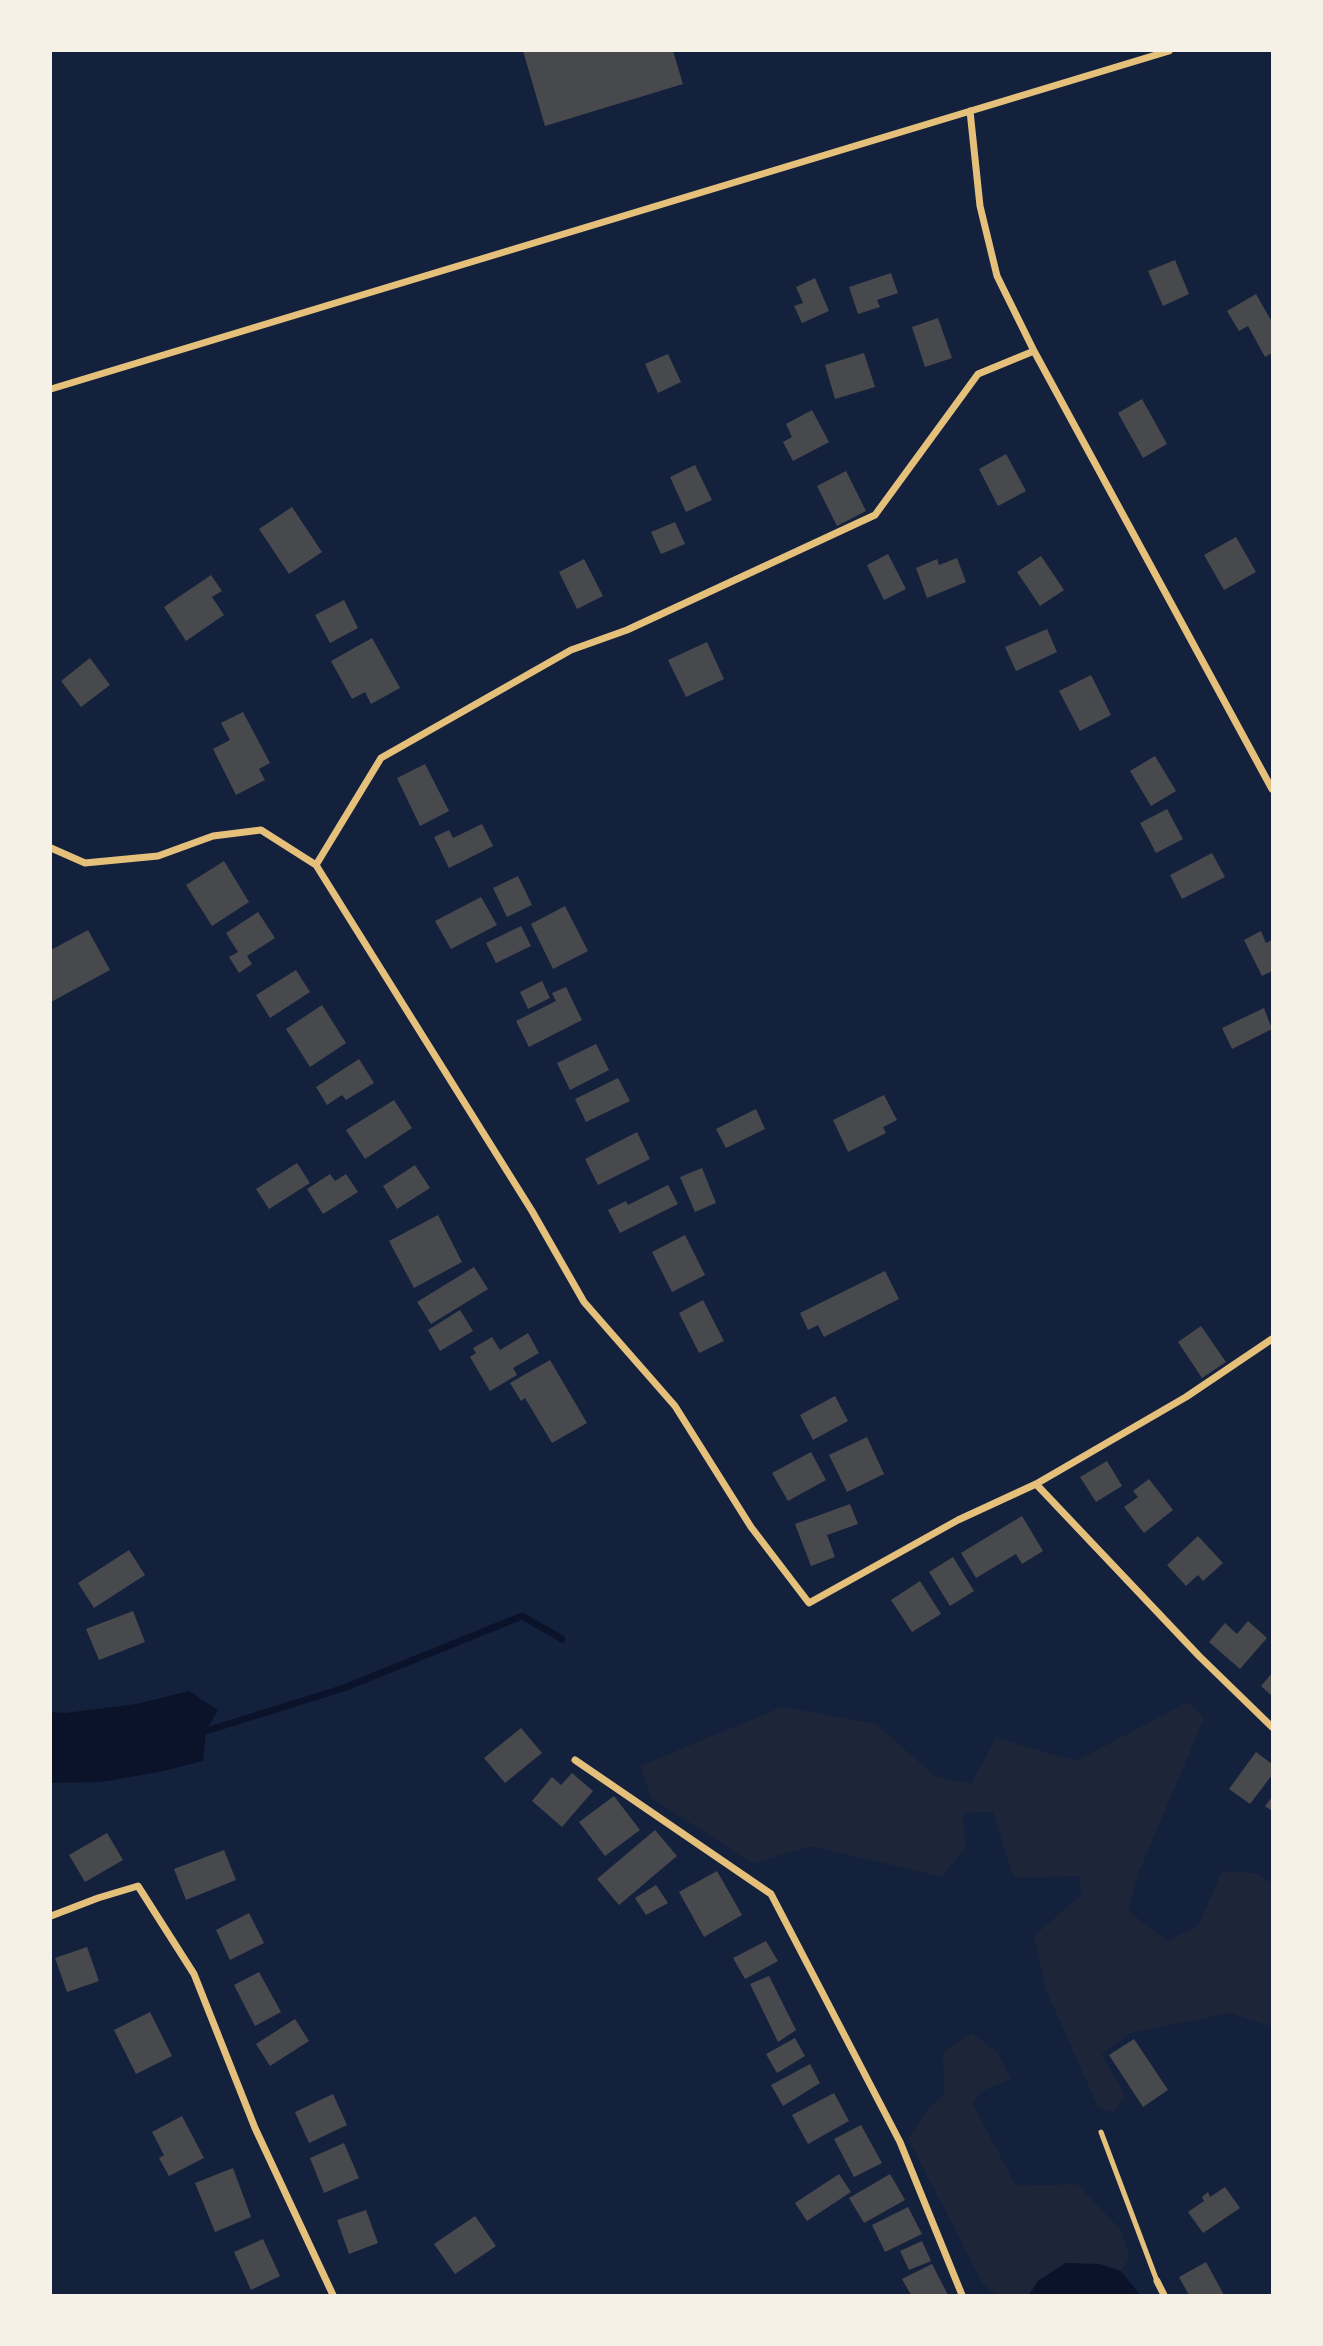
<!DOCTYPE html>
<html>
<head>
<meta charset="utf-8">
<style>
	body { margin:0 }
	#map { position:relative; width:1323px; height:2346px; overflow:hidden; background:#14213d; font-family:"IBM Plex Sans",sans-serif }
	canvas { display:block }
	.frame { position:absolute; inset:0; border:52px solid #f6f1e7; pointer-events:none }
</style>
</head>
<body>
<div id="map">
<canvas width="1323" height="2346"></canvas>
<div class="frame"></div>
</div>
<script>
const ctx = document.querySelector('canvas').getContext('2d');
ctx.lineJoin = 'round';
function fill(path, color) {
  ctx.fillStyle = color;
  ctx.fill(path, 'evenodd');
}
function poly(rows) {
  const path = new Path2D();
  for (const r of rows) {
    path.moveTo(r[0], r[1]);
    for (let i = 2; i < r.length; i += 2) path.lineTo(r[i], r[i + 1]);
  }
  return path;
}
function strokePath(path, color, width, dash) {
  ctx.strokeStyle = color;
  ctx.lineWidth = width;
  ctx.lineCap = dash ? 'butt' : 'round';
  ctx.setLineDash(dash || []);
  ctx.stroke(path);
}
const green = poly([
	[1188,1702,1204,1718,1139,1872,1128,1911,1167,1941,1198,1926,1222,1871,1255,1873,1272,1884,1272,2022,1269,2026,1231,2013,1130,2033,1102,2054,1125,2096,1113,2112,1098,2107,1046,1990,1034,1936,1082,1894,1079,1876,1014,1878,993,1812,963,1813,965,1848,942,1877,812,1846,753,1863,651,1798,640,1766,782,1707,876,1724,936,1777,971,1784,996,1738,1076,1761],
	[971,2033,997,2052,1011,2079,980,2092,973,2104,1016,2186,1077,2184,1120,2229,1130,2257,1121,2271,1099,2264,1038,2281,1029,2295,997,2295,983,2284,908,2138,927,2110,944,2095,943,2053]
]);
const water = poly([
	[189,1691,218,1710,206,1731,203,1761,164,1771,102,1782,51,1783,51,1712,65,1713,136,1704],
	[1065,2263,1099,2264,1121,2271,1140,2295,1029,2295,1038,2281]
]);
const stream = poly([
	[206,1731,344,1688,522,1616,562,1639]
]);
const building = poly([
	[523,51,673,51,683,84,545,126],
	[1175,260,1189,294,1163,306,1148,271],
	[891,273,898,293,877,300,880,307,858,314,849,287],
	[815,278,829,311,802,323,794,306,803,303,796,287],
	[1256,294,1272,322,1272,353,1265,357,1248,326,1239,331,1227,311],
	[938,318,952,358,925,367,912,327],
	[864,353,875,387,835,399,825,365],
	[668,354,681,382,658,393,645,364],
	[1142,399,1167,444,1143,458,1118,413],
	[812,410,829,442,793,461,783,442,792,437,786,424],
	[1006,454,1026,491,998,506,979,469],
	[695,465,712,500,686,512,670,477],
	[846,471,866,511,837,526,817,486],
	[292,507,322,552,289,574,259,529],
	[675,522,685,544,661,554,651,532],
	[1236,537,1256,572,1224,590,1204,555],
	[888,554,906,589,884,600,867,565],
	[1041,556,1064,590,1040,606,1017,572],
	[957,558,966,582,927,598,916,568,937,559,939,565],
	[584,559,603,596,577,609,559,572],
	[211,575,222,591,212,597,224,615,186,641,164,607],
	[344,600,358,628,330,643,315,615],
	[1047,629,1057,652,1016,671,1005,647],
	[372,638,400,688,371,704,365,692,352,699,331,661],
	[707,642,724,679,686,697,668,660],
	[90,658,110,685,81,707,61,681],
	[1091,675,1111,715,1080,731,1059,691],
	[243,712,270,763,259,769,265,780,236,795,213,749,230,740,221,723],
	[1155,756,1176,791,1151,806,1130,771],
	[425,764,449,811,420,826,397,778],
	[1167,809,1183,839,1156,853,1140,823],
	[482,824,493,846,449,868,434,837,449,830,453,838],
	[1212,853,1225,877,1182,899,1170,875],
	[224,861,249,902,212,926,186,885],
	[518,876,532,905,507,917,493,888],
	[481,897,497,925,451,949,435,921],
	[565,906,588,951,553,969,531,924],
	[258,912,275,938,247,956,252,964,239,973,229,957,238,952,226,933],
	[521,926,531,946,496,963,486,943],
	[88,930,110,970,51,1002,51,950],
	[1261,931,1266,943,1272,940,1272,971,1262,976,1244,940],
	[296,970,310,992,270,1018,256,995],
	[542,981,550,998,528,1009,520,992],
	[566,987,582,1020,529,1047,516,1021,556,1001,552,993],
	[322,1005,346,1043,310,1067,286,1029],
	[1264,1008,1272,1029,1232,1049,1222,1028],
	[596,1044,609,1070,570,1090,557,1063],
	[359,1059,374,1083,346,1100,342,1095,327,1105,316,1087],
	[618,1078,630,1101,586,1122,575,1099],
	[884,1095,897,1120,883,1127,886,1133,848,1152,833,1120],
	[394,1100,412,1128,365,1159,346,1130],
	[756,1109,765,1129,726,1148,716,1129],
	[637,1132,650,1159,598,1185,585,1159],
	[297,1163,310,1183,269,1209,256,1189],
	[415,1165,430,1188,397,1209,383,1186],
	[702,1168,716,1203,695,1212,680,1177],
	[330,1174,335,1181,346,1174,358,1192,323,1214,307,1189],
	[668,1185,678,1204,620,1233,608,1210,626,1201,628,1205],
	[438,1215,462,1262,414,1288,389,1241],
	[685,1235,705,1275,672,1292,652,1252],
	[474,1267,488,1289,431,1324,417,1302],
	[885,1271,899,1299,824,1337,818,1325,808,1330,800,1313],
	[703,1300,724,1341,699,1353,679,1313],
	[460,1310,473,1331,440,1351,428,1330],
	[1201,1326,1226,1362,1202,1378,1178,1342],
	[528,1333,539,1353,513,1368,517,1375,490,1391,470,1357,476,1353,473,1348,492,1337,500,1350],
	[550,1360,587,1423,552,1443,525,1398,521,1401,510,1383],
	[835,1396,848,1421,813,1440,800,1415],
	[867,1437,884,1474,847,1492,829,1455],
	[811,1452,826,1480,788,1501,772,1473],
	[1107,1461,1122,1486,1096,1502,1080,1477],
	[1149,1479,1173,1510,1144,1533,1124,1507,1138,1497,1133,1491],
	[850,1504,858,1524,827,1535,835,1557,811,1566,795,1524],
	[1022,1516,1043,1551,1022,1564,1016,1554,976,1578,961,1553],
	[1198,1536,1223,1563,1203,1581,1198,1575,1186,1586,1167,1565],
	[129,1550,145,1575,94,1608,78,1583],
	[953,1557,974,1591,950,1606,929,1572],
	[920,1581,941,1614,912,1632,891,1600],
	[133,1611,145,1642,99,1660,86,1629],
	[1248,1621,1267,1638,1240,1669,1209,1642,1225,1623,1237,1634],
	[1272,1673,1272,1696,1261,1686],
	[521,1728,542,1753,505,1783,484,1758],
	[1256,1752,1272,1764,1272,1775,1250,1804,1229,1789],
	[572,1773,593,1791,562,1827,532,1801,552,1777,561,1785],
	[614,1796,640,1830,605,1856,579,1822],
	[1272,1797,1272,1811,1265,1806],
	[655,1830,677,1856,619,1905,597,1879],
	[107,1833,123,1860,85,1882,69,1855],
	[224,1850,236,1880,186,1900,174,1869],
	[717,1871,742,1915,704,1937,679,1892],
	[656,1885,668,1903,646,1915,635,1898],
	[249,1913,264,1943,230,1960,216,1930],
	[766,1941,778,1961,745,1979,733,1958],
	[87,1947,99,1981,67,1992,55,1958],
	[259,1972,281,2012,255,2026,234,1985],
	[769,1976,796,2030,778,2042,750,1984],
	[150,2012,172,2056,136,2074,114,2030],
	[295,2019,309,2041,270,2066,256,2044],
	[795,2038,805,2056,777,2073,766,2054],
	[1134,2039,1168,2090,1143,2107,1109,2055],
	[810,2064,820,2083,783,2106,771,2085],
	[834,2093,849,2121,808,2144,792,2115],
	[333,2094,347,2125,309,2143,295,2112],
	[182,2116,204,2158,169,2176,159,2158,164,2155,152,2132],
	[861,2125,882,2163,854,2177,834,2139],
	[344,2143,359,2178,324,2193,310,2158],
	[233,2168,251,2217,215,2232,195,2183],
	[839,2174,851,2192,807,2221,795,2203],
	[890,2174,905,2200,864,2223,849,2198],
	[1225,2187,1240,2208,1203,2233,1188,2212,1204,2201,1202,2197,1208,2192,1210,2197],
	[908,2207,922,2234,885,2252,872,2225],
	[366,2210,378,2243,349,2254,337,2220],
	[475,2216,496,2246,455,2274,434,2244],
	[263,2239,280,2276,251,2290,234,2252],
	[922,2241,931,2261,909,2270,900,2251],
	[1206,2262,1224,2295,1189,2295,1179,2277],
	[932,2264,948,2295,911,2295,902,2279]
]);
const service = poly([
	[1101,2132,1157,2281]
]);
const minor = poly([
	[970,111,980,206,997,276,1034,351,1272,789],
	[51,389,1169,51],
	[51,848,85,863,158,856,213,836,261,830,316,865,532,1211,584,1302,675,1406,751,1527,809,1603,958,1520,1036,1484,1186,1397,1272,1339],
	[316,865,381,758,571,650,627,630,875,515,978,374,1034,351],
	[1036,1484,1199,1656,1272,1727],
	[575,1760,771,1894,900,2142,962,2295],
	[51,1916,98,1898,138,1886,194,1974,255,2128,333,2295],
	[1157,2281,1164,2295]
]);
fill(green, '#1d2539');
fill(water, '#0b132b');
strokePath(stream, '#0b132b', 7);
fill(building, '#48494c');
strokePath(service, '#e5c07b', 5);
strokePath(minor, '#e5c07b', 7);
</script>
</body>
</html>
